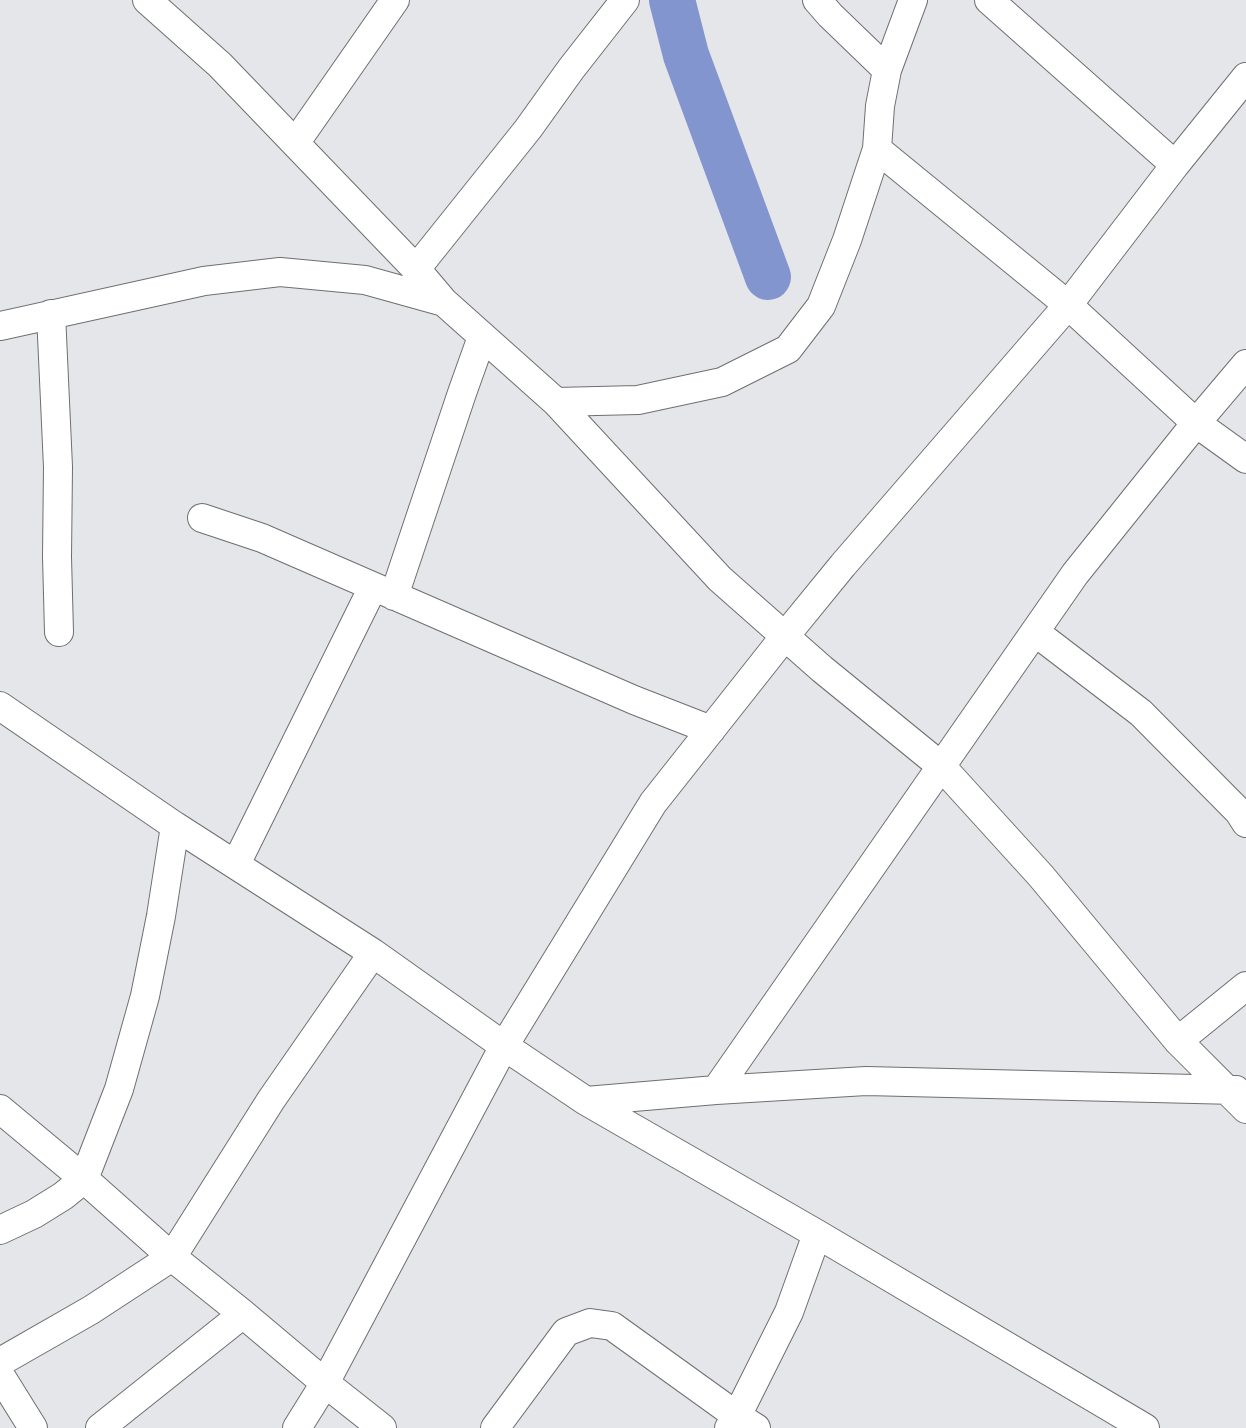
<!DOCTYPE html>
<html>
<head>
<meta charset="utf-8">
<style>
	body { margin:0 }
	canvas { display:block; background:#e5e6e9 }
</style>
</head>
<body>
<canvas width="1246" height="1428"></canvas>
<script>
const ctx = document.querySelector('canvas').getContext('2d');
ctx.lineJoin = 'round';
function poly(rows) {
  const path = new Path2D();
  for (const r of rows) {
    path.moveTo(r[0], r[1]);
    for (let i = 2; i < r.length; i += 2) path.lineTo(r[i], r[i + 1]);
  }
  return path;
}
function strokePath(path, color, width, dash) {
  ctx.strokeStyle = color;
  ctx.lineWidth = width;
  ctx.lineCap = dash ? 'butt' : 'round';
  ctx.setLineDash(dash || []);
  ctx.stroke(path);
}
const river = poly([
	[672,0,686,55,768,277]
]);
const minor = poly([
	[147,0,220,65,416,269,444,302],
	[817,0,830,15,887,70],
	[989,0,1175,165],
	[296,142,395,0],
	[877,149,1068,305,1196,423,1246,459],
	[416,269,528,129,571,69,625,0],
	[51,314,58,467,57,557,59,632],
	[0,326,204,281,280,272,365,280,444,302,556,402,638,400,722,382,788,349,821,306,847,240,877,149,880,106,887,70,913,0],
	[556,402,720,579,822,669,941,766,1041,876,1178,1041,1246,1109],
	[202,518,262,538,634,700,711,730],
	[394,596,462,393,482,337],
	[1035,632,1141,713,1239,812,1246,823],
	[0,706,175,826,373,953,504,1046,586,1101,817,1234,1145,1428],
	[236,864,373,587],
	[1178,1041,1246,986],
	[716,1090,1075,574,1196,423,1246,364],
	[586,1101,716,1090,866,1081,1236,1090],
	[0,1109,84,1179,172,1257,243,1314,325,1383,382,1428],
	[0,1230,34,1214,63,1196,84,1179,119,1089,145,996,161,916,175,826],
	[0,1362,91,1310,172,1257,271,1100,373,953],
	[0,1375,33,1428],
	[100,1428,243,1314],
	[297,1428,325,1383,504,1046,653,803,785,636,843,565,1068,305,1175,165,1246,77],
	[495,1428,566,1332,590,1323,612,1326,737,1416,756,1428],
	[729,1428,737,1416,789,1312,817,1234]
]);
strokePath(river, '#8395ce', 46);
strokePath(minor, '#6e6f72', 30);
strokePath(minor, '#fff', 28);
</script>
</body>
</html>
